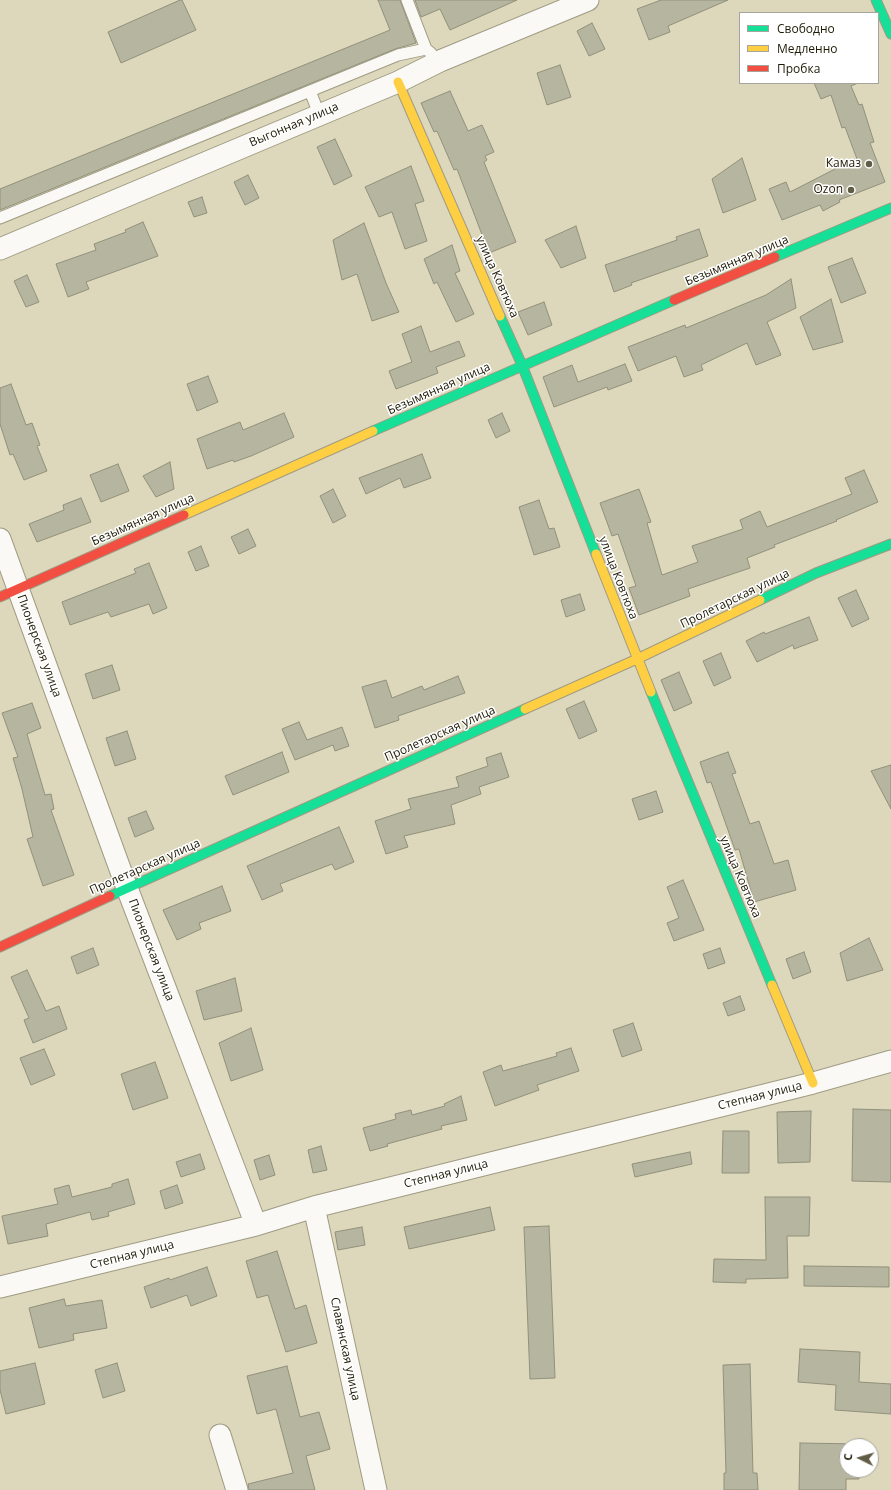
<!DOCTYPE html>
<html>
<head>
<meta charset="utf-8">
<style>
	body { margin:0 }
	#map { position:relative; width:891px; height:1490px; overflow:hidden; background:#ddd8bb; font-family:"Open Sans",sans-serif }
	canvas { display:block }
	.legend { position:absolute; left:739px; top:12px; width:140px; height:72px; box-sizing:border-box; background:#fff; border:1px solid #a5a39b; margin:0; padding:5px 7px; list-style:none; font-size:12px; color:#1e1a05 }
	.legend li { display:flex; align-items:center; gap:8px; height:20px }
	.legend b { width:20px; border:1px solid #a5a39b }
	.north { position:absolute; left:839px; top:1438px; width:40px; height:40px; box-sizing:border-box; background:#fff; border:1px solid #a5a39b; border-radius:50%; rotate:275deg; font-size:11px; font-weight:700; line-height:16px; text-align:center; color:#1e1a05 }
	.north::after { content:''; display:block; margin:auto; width:14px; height:18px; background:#615c45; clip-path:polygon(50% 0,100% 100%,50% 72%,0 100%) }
</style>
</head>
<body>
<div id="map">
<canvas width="891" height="1490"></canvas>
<ul class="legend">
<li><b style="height:5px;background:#16e098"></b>Свободно</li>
<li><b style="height:5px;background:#ffcf43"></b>Медленно</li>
<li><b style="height:5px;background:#f24e42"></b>Пробка</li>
</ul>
<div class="north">С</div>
</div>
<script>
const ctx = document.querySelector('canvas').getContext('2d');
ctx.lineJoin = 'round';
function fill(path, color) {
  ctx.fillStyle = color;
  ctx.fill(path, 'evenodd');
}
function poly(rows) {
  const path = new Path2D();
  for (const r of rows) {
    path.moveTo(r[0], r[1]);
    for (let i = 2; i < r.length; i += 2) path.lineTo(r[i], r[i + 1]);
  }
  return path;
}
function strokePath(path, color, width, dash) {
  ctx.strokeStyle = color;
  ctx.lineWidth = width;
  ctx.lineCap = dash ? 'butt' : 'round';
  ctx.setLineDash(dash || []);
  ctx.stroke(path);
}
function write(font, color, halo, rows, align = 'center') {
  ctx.font = font + ' "Open Sans",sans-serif';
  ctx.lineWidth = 3;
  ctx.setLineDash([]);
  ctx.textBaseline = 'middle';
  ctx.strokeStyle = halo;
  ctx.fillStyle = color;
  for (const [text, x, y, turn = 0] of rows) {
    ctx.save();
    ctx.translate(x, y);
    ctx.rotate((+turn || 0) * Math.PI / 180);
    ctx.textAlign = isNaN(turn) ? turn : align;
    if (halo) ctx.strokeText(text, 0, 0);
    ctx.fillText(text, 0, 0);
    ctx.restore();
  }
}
const building = poly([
	[180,0,182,0,196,30,121,63,108,32,180,0],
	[378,0,400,0,416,43,395,49,0,210,0,189,390,30,378,0],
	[415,0,517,0,450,30,440,9,421,17,415,0],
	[661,0,728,0,668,26,670,32,649,40,637,9,661,0],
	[592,23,605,49,589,56,577,31,592,23],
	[560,65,571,97,547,105,537,73,560,65],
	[814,83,858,83,851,86,859,105,862,104,874,142,870,143,885,182,839,200,840,202,823,211,820,205,782,220,769,189,786,182,790,192,835,169,834,168,857,159,845,127,842,128,831,95,821,99,814,83],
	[450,91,468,131,482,125,494,152,485,156,487,160,484,162,516,242,489,253,457,169,454,170,437,131,434,132,421,103,450,91],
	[335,139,352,176,334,185,317,147,335,139],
	[742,158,756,200,723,213,712,179,742,158],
	[411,166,424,201,415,204,427,241,405,249,392,212,379,217,365,187,411,166],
	[248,175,259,198,245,205,234,182,248,175],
	[202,197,207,213,194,217,188,202,202,197],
	[143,222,158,256,86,282,89,289,68,297,56,264,96,250,94,244,126,232,125,230,143,222],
	[364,223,386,283,399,312,372,321,357,274,342,280,333,240,364,223],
	[576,226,586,258,561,268,545,240,576,226],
	[699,229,708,256,631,283,632,285,614,292,605,265,677,240,676,237,699,229],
	[452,245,460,271,455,273,474,314,456,322,437,282,434,284,424,259,452,245],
	[852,258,866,293,841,303,828,267,852,258],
	[27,275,39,302,26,307,14,281,27,275],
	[791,279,796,308,767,322,781,355,756,365,747,343,701,365,703,370,684,377,676,356,638,371,628,347,685,325,686,328,766,295,791,279],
	[831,299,843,342,813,350,800,317,831,299],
	[544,302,552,325,528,335,518,312,544,302],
	[421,326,430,352,459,341,465,356,436,367,438,373,396,389,389,371,412,362,402,334,421,326],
	[625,364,632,381,608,390,607,387,554,407,543,377,572,365,578,382,625,364],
	[208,376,218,402,197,411,187,384,208,376],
	[11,384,26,425,32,423,40,445,37,446,47,471,24,480,13,454,10,455,0,424,0,388,11,384],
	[284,413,294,437,251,456,234,462,233,460,207,469,197,439,240,422,243,430,284,413],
	[502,413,510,431,496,438,488,420,502,413],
	[422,454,431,478,404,488,400,478,366,494,359,478,422,454],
	[170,462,174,489,156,497,143,476,170,462],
	[118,464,129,491,101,502,90,475,118,464],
	[864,470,878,502,836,520,837,521,774,545,775,547,747,558,750,568,688,589,690,596,639,615,629,588,636,586,618,534,612,536,600,503,639,489,651,522,647,523,662,575,698,562,692,546,743,529,740,520,760,511,767,527,852,494,845,478,864,470],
	[333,489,346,516,333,523,320,496,333,489],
	[81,498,91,522,37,542,29,524,64,510,63,505,81,498],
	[539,500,549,529,554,528,560,547,534,555,519,507,539,500],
	[248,529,256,546,239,554,231,537,248,529],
	[201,546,209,566,196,571,188,552,201,546],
	[149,563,167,608,153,614,149,604,111,617,108,612,70,625,62,602,136,573,134,569,149,563],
	[856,590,869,619,852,627,838,598,856,590],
	[580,594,585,610,566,617,561,600,580,594],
	[809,617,818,640,794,649,793,645,757,662,746,641,764,632,765,634,809,617],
	[721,653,731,678,714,686,703,661,721,653],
	[112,665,120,690,93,699,85,674,112,665],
	[679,672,692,703,674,711,661,680,679,672],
	[458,676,465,693,398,716,399,720,375,728,362,687,386,680,392,698,422,686,424,690,458,676],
	[584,701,597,731,579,739,566,709,584,701],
	[32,703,41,728,27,734,45,795,51,794,54,809,51,810,74,875,43,886,27,839,33,837,22,789,13,758,18,757,2,713,32,703],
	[299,722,307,740,342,727,349,746,335,751,333,745,295,760,282,729,299,722],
	[127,731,136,759,115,766,106,738,127,731],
	[282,752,289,772,233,795,225,776,282,752],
	[728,752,736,773,732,774,750,824,759,821,774,864,788,860,796,890,754,902,739,849,735,850,711,782,707,783,700,762,728,752],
	[501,753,509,777,479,787,481,794,451,805,455,824,404,836,408,847,386,854,375,821,411,809,408,799,459,787,456,777,488,766,486,758,501,753],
	[891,765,891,809,871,771,891,765],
	[656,791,663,812,639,820,632,799,656,791],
	[146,811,154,829,135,837,128,818,146,811],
	[339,827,354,862,335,870,332,864,280,884,283,891,262,900,247,866,339,827],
	[683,880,704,930,674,941,667,923,679,918,667,887,683,880],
	[222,886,231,911,199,923,201,929,177,940,163,910,222,886],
	[869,938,883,970,847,981,840,953,869,938],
	[93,948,99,965,77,974,71,957,93,948],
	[720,948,725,963,708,969,703,954,720,948],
	[804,952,811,972,793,979,786,959,804,952],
	[27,970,46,1011,59,1006,67,1029,33,1043,24,1020,29,1018,11,977,27,970],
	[235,978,242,1011,204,1020,196,991,235,978],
	[740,996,745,1010,728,1016,723,1003,740,996],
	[633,1023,642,1050,622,1057,613,1030,633,1023],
	[251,1028,263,1070,231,1081,219,1043,251,1028],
	[571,1048,579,1071,537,1085,539,1090,495,1106,483,1072,501,1065,503,1071,557,1056,556,1053,571,1048],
	[44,1049,55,1075,31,1085,20,1058,44,1049],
	[155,1062,168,1098,133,1110,121,1074,155,1062],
	[461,1096,467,1120,441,1126,442,1129,387,1144,388,1146,370,1151,363,1128,396,1119,395,1114,411,1110,412,1115,445,1106,444,1104,461,1096],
	[853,1109,891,1110,891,1182,852,1181,853,1109],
	[811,1111,810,1162,778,1163,777,1112,811,1111],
	[723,1131,749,1131,749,1173,722,1173,723,1131],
	[321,1146,327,1170,313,1173,308,1150,321,1146],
	[690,1152,692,1164,635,1177,632,1164,690,1152],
	[200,1154,205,1169,181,1177,176,1162,200,1154],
	[269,1155,275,1175,260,1180,254,1160,269,1155],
	[128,1179,135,1204,108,1212,109,1216,92,1220,90,1212,46,1224,48,1236,8,1244,2,1216,58,1204,54,1189,69,1185,72,1197,112,1187,112,1184,128,1179],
	[177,1185,183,1203,165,1209,160,1191,177,1185],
	[765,1197,810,1197,809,1236,787,1236,788,1278,746,1279,746,1283,713,1282,714,1259,766,1260,765,1197],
	[490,1207,495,1230,409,1249,404,1227,490,1207],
	[549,1226,555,1378,530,1379,524,1227,549,1226],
	[362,1227,365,1245,338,1250,335,1232,362,1227],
	[277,1251,295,1309,306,1305,317,1343,286,1352,268,1295,257,1298,246,1261,277,1251],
	[804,1266,889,1267,889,1287,804,1286,804,1266],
	[207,1267,217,1296,191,1306,187,1295,151,1308,144,1287,169,1278,170,1280,207,1267],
	[64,1299,66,1306,102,1300,107,1328,73,1334,74,1340,39,1348,29,1308,64,1299],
	[800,1349,860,1352,859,1382,891,1384,891,1414,835,1410,836,1385,798,1382,800,1349],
	[35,1363,45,1404,6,1414,0,1390,0,1371,35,1363],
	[117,1363,125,1391,103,1398,95,1370,117,1363],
	[750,1364,753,1473,757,1473,758,1490,724,1490,724,1473,726,1473,723,1365,750,1364],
	[287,1366,300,1417,319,1412,330,1449,306,1456,315,1490,249,1490,248,1484,293,1473,276,1409,257,1414,247,1376,287,1366],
	[800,1443,860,1444,860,1446,847,1446,847,1470,859,1470,859,1479,846,1479,846,1490,799,1490,800,1443]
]);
const lane = poly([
	[407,0,426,49,431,53],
	[310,91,319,114],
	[0,218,398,55,426,49]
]);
const street = poly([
	[0,249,398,82,440,61,588,0],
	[0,539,127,888,256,1225],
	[314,1207,376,1490],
	[0,1287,256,1225,314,1207,813,1083,891,1061],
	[220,1435,237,1490]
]);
const fast = poly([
	[876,0,891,34],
	[775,257,891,208],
	[500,316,522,365,596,554],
	[373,431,674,300],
	[760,600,816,573,891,544],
	[651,692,772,985],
	[110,896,525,709]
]);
const slow = poly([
	[398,82,500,316],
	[184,515,373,431],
	[596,554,651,692],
	[525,709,637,659,760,600],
	[772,985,813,1083]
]);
const jam = poly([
	[674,300,775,257],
	[0,597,184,515],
	[0,947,110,896]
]);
const markers = [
	[869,164,4,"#615c45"],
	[851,190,4,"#615c45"]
];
const streetNames = [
	["Выгонная улица",294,125,-23],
	["Безымянная улица",737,261,-23],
	["улица Ковтюха",497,277,66],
	["Безымянная улица",439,389,-24],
	["Безымянная улица",143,520,-24],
	["улица Ковтюха",618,578,69],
	["Пролетарская улица",735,599,-26],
	["Пионерская улица",39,646,70],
	["Пролетарская улица",440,734,-24],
	["Пролетарская улица",145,867,-24],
	["улица Ковтюха",740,877,67],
	["Пионерская улица",151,950,69],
	["Степная улица",760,1096,-14],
	["Степная улица",446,1174,-14],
	["Степная улица",132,1255,-14],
	["Славянская улица",345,1349,78]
];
const poiNames = [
	["Камаз",861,164],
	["Ozon",843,190]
];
fill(building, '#b6b6a0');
strokePath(building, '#91907b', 1);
strokePath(lane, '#9f9b83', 13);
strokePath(street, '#9f9b83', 23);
strokePath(fast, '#9f9b83', 11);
strokePath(slow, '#9f9b83', 11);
strokePath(jam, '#9f9b83', 11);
strokePath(lane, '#faf9f5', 11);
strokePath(street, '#faf9f5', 21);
strokePath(fast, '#16e098', 9);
strokePath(slow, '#ffcf43', 9);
strokePath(jam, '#f24e42', 9);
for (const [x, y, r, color] of markers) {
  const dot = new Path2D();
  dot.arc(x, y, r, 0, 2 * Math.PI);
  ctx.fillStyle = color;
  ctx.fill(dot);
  strokePath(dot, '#fff', 1.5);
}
write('12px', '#1e1a05', '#fff', streetNames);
write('12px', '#1e1a05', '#fff', poiNames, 'right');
</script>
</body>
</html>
